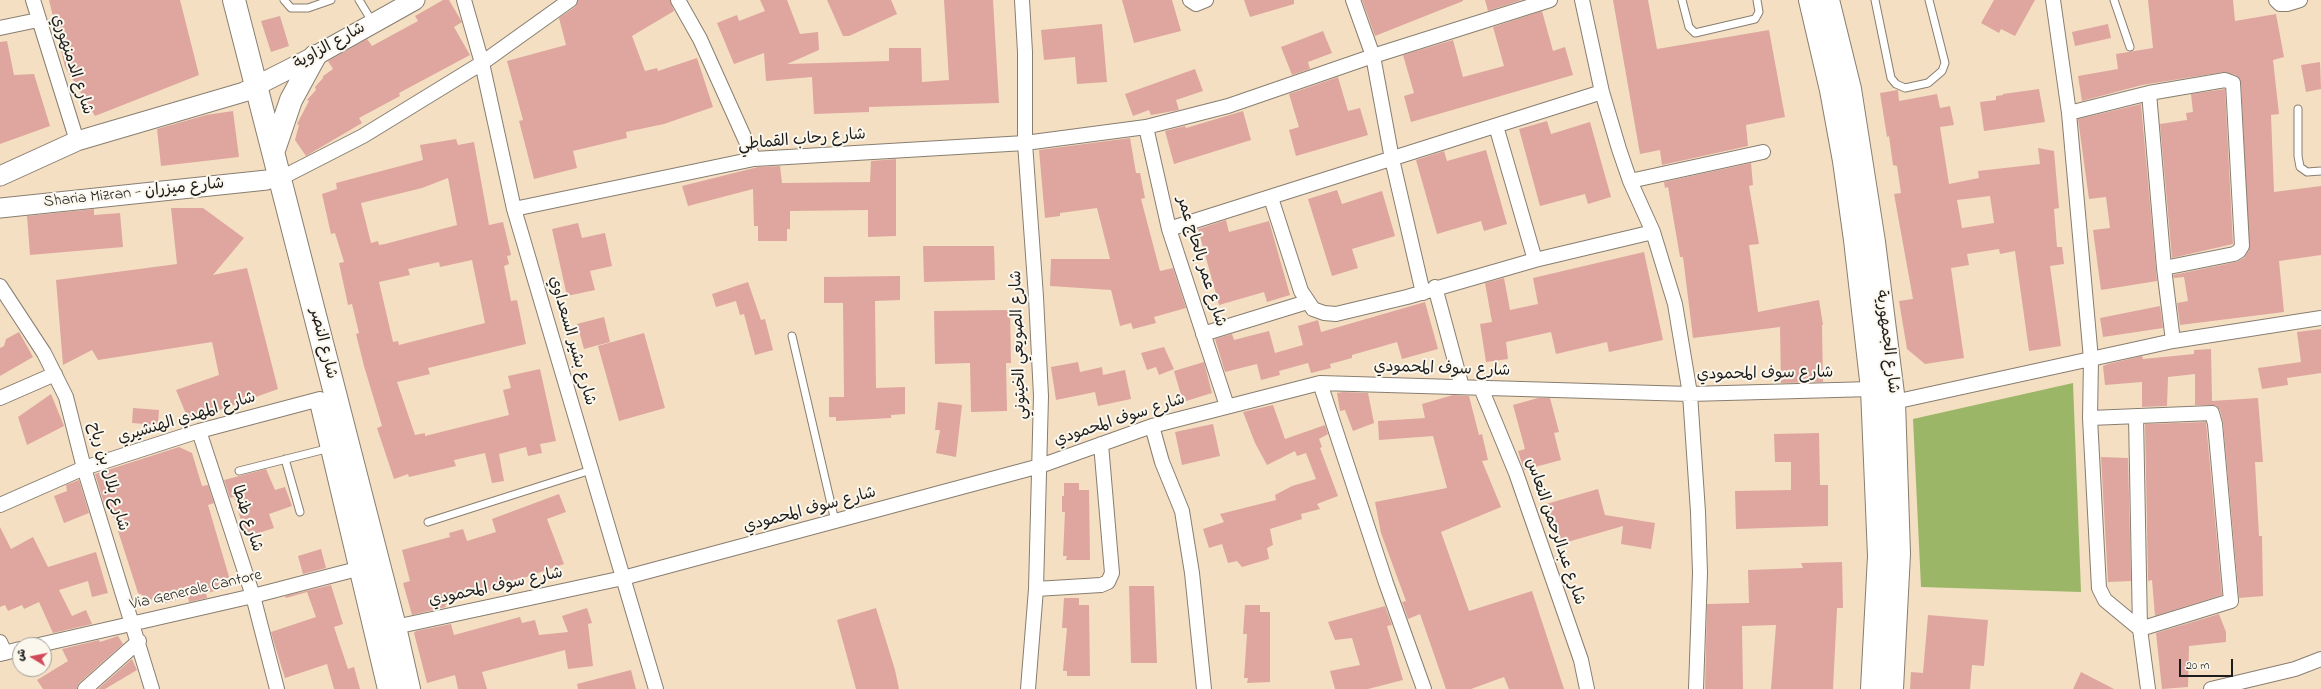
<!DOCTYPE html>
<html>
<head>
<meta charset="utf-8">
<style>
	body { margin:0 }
	#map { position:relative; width:2321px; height:689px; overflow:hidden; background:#f4dfc3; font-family:"Indie Flower","Playpen Sans Arabic",sans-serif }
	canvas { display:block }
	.north { position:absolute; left:12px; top:637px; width:40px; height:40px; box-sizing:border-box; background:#fbf7ec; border:1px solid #a29f99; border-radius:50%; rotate:280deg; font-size:11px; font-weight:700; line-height:16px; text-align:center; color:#1c1c1c }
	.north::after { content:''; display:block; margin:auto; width:14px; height:18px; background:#d1495b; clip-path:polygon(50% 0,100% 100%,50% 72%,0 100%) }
	.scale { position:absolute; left:2179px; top:659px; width:54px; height:18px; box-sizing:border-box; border:2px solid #1c1c1c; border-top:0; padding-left:5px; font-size:12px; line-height:14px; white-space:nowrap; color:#1c1c1c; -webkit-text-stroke:3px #fbf7ec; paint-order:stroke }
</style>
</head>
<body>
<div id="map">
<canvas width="2321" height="689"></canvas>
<div class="north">ش</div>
<div class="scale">20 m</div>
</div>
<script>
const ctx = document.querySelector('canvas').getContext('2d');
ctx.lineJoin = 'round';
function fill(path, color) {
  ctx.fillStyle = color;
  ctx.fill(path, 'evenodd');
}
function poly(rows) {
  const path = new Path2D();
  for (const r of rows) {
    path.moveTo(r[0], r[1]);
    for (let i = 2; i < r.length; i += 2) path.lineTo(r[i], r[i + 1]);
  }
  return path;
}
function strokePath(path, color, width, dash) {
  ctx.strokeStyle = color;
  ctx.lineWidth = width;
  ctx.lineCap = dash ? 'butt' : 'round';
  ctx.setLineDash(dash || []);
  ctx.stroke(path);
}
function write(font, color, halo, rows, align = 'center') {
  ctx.font = font + ' "Indie Flower","Playpen Sans Arabic",sans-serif';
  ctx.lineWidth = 4;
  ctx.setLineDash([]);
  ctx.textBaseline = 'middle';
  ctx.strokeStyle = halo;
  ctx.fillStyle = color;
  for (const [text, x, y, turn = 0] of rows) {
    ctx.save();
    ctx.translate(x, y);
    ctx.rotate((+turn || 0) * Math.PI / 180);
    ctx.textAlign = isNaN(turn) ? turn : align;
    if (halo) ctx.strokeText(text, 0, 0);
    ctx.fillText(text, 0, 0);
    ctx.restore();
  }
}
const forest = poly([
	[2073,383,2081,592,1921,587,1913,419]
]);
const building = poly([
	[49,0,180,0,199,75,95,116,65,67],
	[443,0,449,0,462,22,454,27,470,55,399,93,400,96,359,118,362,123,306,156,295,140,299,125,297,124,309,101,307,100,316,90,315,87,323,78,323,76,333,69,328,61,367,39,372,46,418,21,415,16],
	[578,0,670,0,674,11,632,36,645,71,657,68,658,71,697,58,713,107,664,124,626,132,627,138,573,151,577,168,534,179,519,121,523,120,507,61,566,45,559,18,575,7],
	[760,0,787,0,800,34,818,32,819,50,787,64,889,61,889,48,921,48,922,82,949,80,944,0,993,0,999,103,869,107,869,112,814,114,812,77,766,81,764,53,734,64,717,23,737,15,739,21,765,11],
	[827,0,891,0,897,14,849,36,843,36],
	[1122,0,1172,0,1181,31,1134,43],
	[1244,0,1294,0,1294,4,1250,17],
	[1362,0,1463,0,1463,1,1375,36],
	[1485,0,1522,0,1488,11],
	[1613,0,1648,0,1657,49,1769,30,1785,117,1746,125,1748,146,1662,165,1660,150,1640,154],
	[1994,0,2035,0,2015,36,2001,29,1999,33,1981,23],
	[2148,0,2233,0,2235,21,2276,14,2284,57,2273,60,2279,114,2271,115,2274,192,2321,186,2321,255,2279,261,2284,312,2180,325,2177,303,2188,301,2184,277,2174,278,2173,275,2236,262,2244,258,2249,250,2241,83,2236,75,2224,72,2142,85,2082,101,2078,76,2118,69,2116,54,2153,48],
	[1542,11,1553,51,1565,47,1573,75,1411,122,1404,96,1414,93,1403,55,1453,40,1463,77,1504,66,1493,27],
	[280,16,289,46,271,52,261,21],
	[1102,24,1107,82,1077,84,1075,57,1044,60,1041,30],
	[2108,24,2111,38,2075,46,2072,32],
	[1323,31,1332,53,1308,62,1310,69,1292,75,1281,47],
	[7,41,14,75,34,74,50,126,0,144,0,42],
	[2320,62,2321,89,2306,92,2301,65],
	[1195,69,1203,91,1176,100,1179,110,1151,115,1149,110,1133,116,1125,94],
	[1338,77,1348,111,1360,108,1368,135,1296,156,1289,130,1299,127,1289,94],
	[2039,89,2045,122,1984,131,1980,102,1996,100,1996,96,2003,95,2003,94],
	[2225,89,2233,244,2172,258,2160,124,2187,120,2186,113,2193,112,2191,94],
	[1898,90,1899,101,1937,94,1940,108,1950,106,1954,125,1940,127,1949,184,1979,178,1978,171,2040,164,2038,148,2054,151,2059,208,2054,209,2057,247,2062,247,2064,264,2050,266,2061,346,2029,351,2015,251,2000,254,1999,249,1967,254,1969,265,1951,268,1964,358,1925,364,1907,349,1899,301,1913,299,1894,194,1901,193,1897,166,1893,165,1889,136,1887,137,1880,93],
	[1990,196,1994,223,1962,228,1957,200],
	[2141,104,2157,281,2101,290,2093,230,2110,228,2106,197,2089,199,2078,119],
	[233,111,239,157,161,166,157,129,206,115],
	[1243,111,1251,140,1174,164,1165,131,1185,126,1186,128],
	[1547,121,1551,134,1590,122,1611,197,1588,204,1585,194,1540,206,1519,129],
	[1130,138,1136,173,1140,173,1145,198,1141,199,1160,271,1173,268,1186,308,1154,317,1156,323,1133,329,1131,323,1120,326,1111,290,1050,286,1051,259,1110,259,1097,208,1060,213,1060,216,1045,218,1039,150],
	[456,139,458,145,474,142,489,225,503,222,511,255,507,256,509,264,504,266,511,301,517,300,526,344,428,368,430,374,397,382,415,435,425,433,425,436,509,415,503,390,511,388,508,376,540,369,556,441,540,444,542,453,528,456,526,447,499,454,504,481,492,483,485,453,454,460,456,466,409,477,408,474,394,479,377,428,382,426,364,366,356,334,359,333,352,304,348,305,339,263,344,262,335,233,331,234,322,194,337,189,336,183,423,160,420,145],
	[448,178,457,225,385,244,379,245,378,241,371,243,361,203,422,188],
	[472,260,485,323,399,345,398,341,393,342,379,282,410,275,408,269,439,262,440,267],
	[1486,150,1507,224,1484,231,1481,221,1437,234,1416,160,1444,151,1447,161],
	[896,159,896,236,868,237,868,210,790,211,790,229,787,229,787,241,758,241,758,226,754,226,753,189,688,206,682,186,758,167,780,166,782,183,870,182,871,161],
	[1751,163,1753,185,1749,186,1759,244,1749,245,1758,312,1819,300,1823,325,1822,325,1823,382,1781,383,1780,327,1693,338,1683,257,1680,257,1668,187,1665,188,1664,182],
	[1337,190,1342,204,1382,191,1395,236,1352,249,1358,268,1332,276,1308,199],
	[171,208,203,208,244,238,213,275,247,268,278,389,189,421,176,390,219,375,212,342,98,360,92,350,63,365,56,280,177,264],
	[94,209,94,215,120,213,123,247,30,255,27,216],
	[1226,220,1229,232,1269,221,1290,295,1267,302,1264,292,1219,305,1198,229],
	[578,223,582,238,605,233,612,266,590,271,595,290,567,296,552,229],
	[923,246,994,246,995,280,924,282],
	[1644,252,1663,340,1609,352,1607,342,1556,354,1551,332,1506,342,1508,359,1486,362,1480,324,1492,322,1485,283,1504,278,1510,310,1538,304,1533,278],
	[900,276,900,300,875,301,876,388,905,387,905,414,891,415,891,418,836,421,836,417,829,417,829,397,844,397,843,303,824,303,824,277],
	[748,282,761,320,765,319,773,350,755,355,744,314,740,315,736,301,716,307,712,294],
	[1425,302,1438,349,1402,359,1397,342,1352,355,1352,358,1330,364,1331,368,1311,373,1308,363,1279,371,1280,375,1261,380,1257,364,1225,372,1215,339,1232,334,1234,340,1269,331,1275,353,1303,345,1298,326,1318,320,1321,332],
	[2160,306,2163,328,2103,337,2100,318],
	[1010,310,1011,363,1006,363,1007,411,971,412,970,363,935,364,934,311],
	[604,317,610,342,584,349,577,324],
	[2321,329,2321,373,2287,378,2288,385,2262,389,2258,368,2301,362,2297,332],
	[19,332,33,357,0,376,0,348,4,346,6,339],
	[644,333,665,408,619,421,598,346],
	[1164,347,1174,369,1159,375,1156,367,1147,370,1141,353],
	[2211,349,2212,401,2258,398,2263,462,2255,462,2259,536,2262,536,2263,596,2239,598,2223,422,2220,410,2216,405,2195,405,2195,374,2168,377,2167,406,2142,407,2142,382,2105,385,2103,366,2108,364,2142,356,2143,359,2194,354,2194,350],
	[1078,362,1080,372,1102,367,1103,375,1125,370,1131,399,1098,406,1095,392,1056,400,1051,367],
	[1204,362,1212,393,1183,402,1174,371],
	[1343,392,1368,393,1374,423,1353,431,1345,410,1340,411,1337,393],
	[51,394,64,426,27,445,18,417],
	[1453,395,1469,396,1479,435,1482,434,1488,460,1482,461,1501,507,1441,532,1469,611,1532,591,1564,689,1509,689,1504,677,1471,689,1446,689,1420,614,1408,619,1402,602,1406,601,1381,533,1375,502,1447,488,1433,436,1379,440,1378,421,1425,418,1422,404],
	[1538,398,1550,398,1559,432,1554,433,1561,460,1524,470,1518,451,1525,449,1513,405],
	[938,402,962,405,956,457,936,453,940,430,935,430],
	[1273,405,1285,439,1325,425,1328,434,1319,439,1322,447,1320,448,1338,496,1317,504,1320,509,1301,514,1302,519,1270,529,1273,545,1267,548,1269,559,1242,567,1237,561,1228,563,1222,544,1209,548,1203,529,1224,522,1220,514,1276,500,1275,495,1292,486,1316,479,1306,453,1297,456,1295,451,1267,465,1255,443,1243,412],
	[133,408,159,410,158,425,132,423],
	[2206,422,2222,595,2155,616,2152,580,2148,581,2145,424],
	[1213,424,1220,456,1182,465,1175,432],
	[1819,433,1820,485,1828,485,1828,526,1736,529,1735,491,1791,490,1791,462,1775,462,1774,434],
	[179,447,192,453,202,486,208,485,214,503,208,505,232,587,206,593,207,598,189,602,188,597,161,604,138,593,110,506,105,507,95,474],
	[2101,457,2128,458,2131,581,2108,582],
	[266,469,275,490,285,487,292,506,269,514,274,528,246,537,234,497,230,498,224,480],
	[79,480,89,513,64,523,54,496,67,491,66,485],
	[1064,483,1079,483,1079,490,1089,490,1090,560,1066,560,1067,556,1063,556,1065,512,1062,512,1062,496,1064,496],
	[1598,489,1605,515,1655,523,1651,549,1621,544,1623,526,1557,545,1546,504],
	[559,494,566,512,547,519,564,564,445,605,446,607,412,615,403,583,410,581,402,550,450,537,449,533,463,529,467,541,496,532,492,519],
	[0,527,11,549,33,537,48,567,96,552,108,593,92,597,88,581,59,590,72,616,86,610,92,624,53,633,39,602,24,609,22,605,8,611,5,605,0,607],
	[321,549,326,568,303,574,298,556],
	[1842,562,1843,608,1837,608,1833,689,1771,689,1776,625,1742,626,1743,689,1705,689,1707,604,1749,603,1748,570,1803,568,1801,563],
	[331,585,343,624,334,627,348,669,354,667,360,689,334,689,327,664,285,678,275,646,271,632,316,617,307,592,286,598,285,596],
	[1129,586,1154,586,1157,663,1131,663],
	[1064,598,1079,598,1079,605,1089,605,1090,676,1067,676,1067,671,1063,671,1067,628,1062,628],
	[1245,605,1260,605,1260,612,1270,612,1270,682,1247,683,1248,678,1244,678,1247,634,1243,634],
	[1385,606,1392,625,1387,626,1403,680,1368,689,1335,689,1330,671,1360,665,1352,638,1335,640,1328,622],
	[587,608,592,623,588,624,593,666,568,669,565,650,482,672,487,689,458,689,455,675,427,683,414,633,416,631,451,624,454,635,520,617,522,623,535,620,539,635,568,632,562,616],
	[876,608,895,670,899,689,856,689,837,620],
	[2219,614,2226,632,2226,642,2189,646,2188,687,2162,689,2156,633],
	[1928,615,1988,620,1984,666,1972,665,1970,689,1910,689,1911,672,1923,673],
	[118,636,123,644,79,683,77,689,43,689,37,680,68,661,62,649,99,640,100,642],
	[132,659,137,670,105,689,98,689],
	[631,670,636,689,578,689,577,684],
	[2081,672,2114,689,2073,689]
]);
const lane = poly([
	[284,0,291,8,308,8,331,0],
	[359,0,373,23],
	[1682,0,1689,27,1695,33,1755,19,1759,12,1757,0],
	[1875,0,1891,78,1896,84,1905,88,1928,83,1942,71,1945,63,1929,0],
	[2114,0,2130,47],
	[2298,109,2298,156,2300,167,2307,172,2321,171],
	[792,336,835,521],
	[285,459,300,512],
	[239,471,330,448],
	[428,522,591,470]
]);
const street = poly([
	[33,0,77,141],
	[464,0,482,63,514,209,656,689],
	[678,0,700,39,754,159],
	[1022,0,1025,52,1025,143,1036,297,1041,396,1036,589,1028,689],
	[1190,0,1196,4,1206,0],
	[1353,0,1373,56,1392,159,1423,293],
	[1582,0,1602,92,1619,149,1630,181,1653,232,1675,304,1690,394,1698,512,1700,573,1696,689],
	[2053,0,2069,113,2091,359,2090,418,2099,588,2105,600,2140,629,2231,601,2215,424,2212,413,2090,418],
	[2276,0,2280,4,2287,4,2300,0],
	[0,28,38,20],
	[2149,93,2164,268,2173,341],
	[2069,113,2149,93,2225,80,2233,83,2242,246,2239,251,2234,254,2164,268],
	[1496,126,1535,260],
	[1146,127,1169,229,1227,406],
	[281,178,363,136,482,63,570,0],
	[1630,181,1763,152],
	[1271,198,1301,291,1313,309,1324,313,1336,314,1407,297,1535,260,1653,232],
	[514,209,754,159,1025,143,1146,127,1228,106,1373,56,1550,0],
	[1169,229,1602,92],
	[0,286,44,353,66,397,84,468,152,689],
	[1435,287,1462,387],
	[1203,334,1307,302],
	[1320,383,1386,583,1424,689],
	[1481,388,1516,473,1581,660,1587,689],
	[0,398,55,374],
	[1894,402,2173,341,2321,318],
	[2136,416,2140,629,2148,689],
	[1152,426,1162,462,1182,511,1192,573,1204,689],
	[199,431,253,596,277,689],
	[0,505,84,468,199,431,320,399],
	[1036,589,1101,585,1108,582,1112,573,1101,444],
	[395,627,623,578,1040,466,1152,426,1320,383,1690,394,1872,389],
	[0,642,5,653],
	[39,645,253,596,361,568],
	[0,654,20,649],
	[85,689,139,641],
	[2211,689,2295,669,2321,659]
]);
const secondary = poly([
	[0,176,77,141,244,92,315,56,415,0],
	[0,208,267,180]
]);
const primary = poly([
	[1810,0,1831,90,1844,161,1855,240,1872,389,1879,556,1872,689],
	[1828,0,1850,89,1874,242,1894,402,1899,554,1892,689]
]);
const highway = poly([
	[234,0,395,627,409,689],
	[274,150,291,100,315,56],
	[322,406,389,689]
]);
const streetNames = [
	["شارع الزاوية",330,47,-29],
	["شارع الدمنهوري",71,65,72],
	["شارع رحاب القماطي",802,141,-5],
	["Sharia Mizran - شارع ميزران",134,194,-6],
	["شارع عمر بالحاج عمر",1200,262,73],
	["شارع بشير السعداوي",571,341,74],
	["شارع الجمهورية",1886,342,83],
	["شارع النصر",322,344,76],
	["شارع الصويعي الخيتوني",1020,345,-92],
	["شارع سوف المحمودي",1442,370,2],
	["شارع سوف المحمودي",1765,375,-1],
	["شارع المهدي الهنشيري",187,419,-17],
	["شارع سوف المحمودي",1120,421,-18],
	["شارع بلال بن رباح",107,477,74],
	["شارع سوف المحمودي",810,511,-15],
	["شارع طنطا",246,519,72],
	["شارع عبدالرحمن النعاس",1554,532,71],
	["شارع سوف المحمودي",496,588,-12],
	["Via Generale Cantore",196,591,-13]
];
fill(forest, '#9cb668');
fill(building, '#dea69f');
strokePath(lane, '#887e70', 9);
strokePath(street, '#887e70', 16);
strokePath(secondary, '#887e70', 21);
strokePath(primary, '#887e70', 24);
strokePath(highway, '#887e70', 24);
strokePath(lane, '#fff', 7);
strokePath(street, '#fff', 14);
strokePath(secondary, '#fff', 19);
strokePath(primary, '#fff', 22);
strokePath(highway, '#fff', 22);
write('16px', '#1c1c1c', '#fbf7ec', streetNames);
</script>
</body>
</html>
